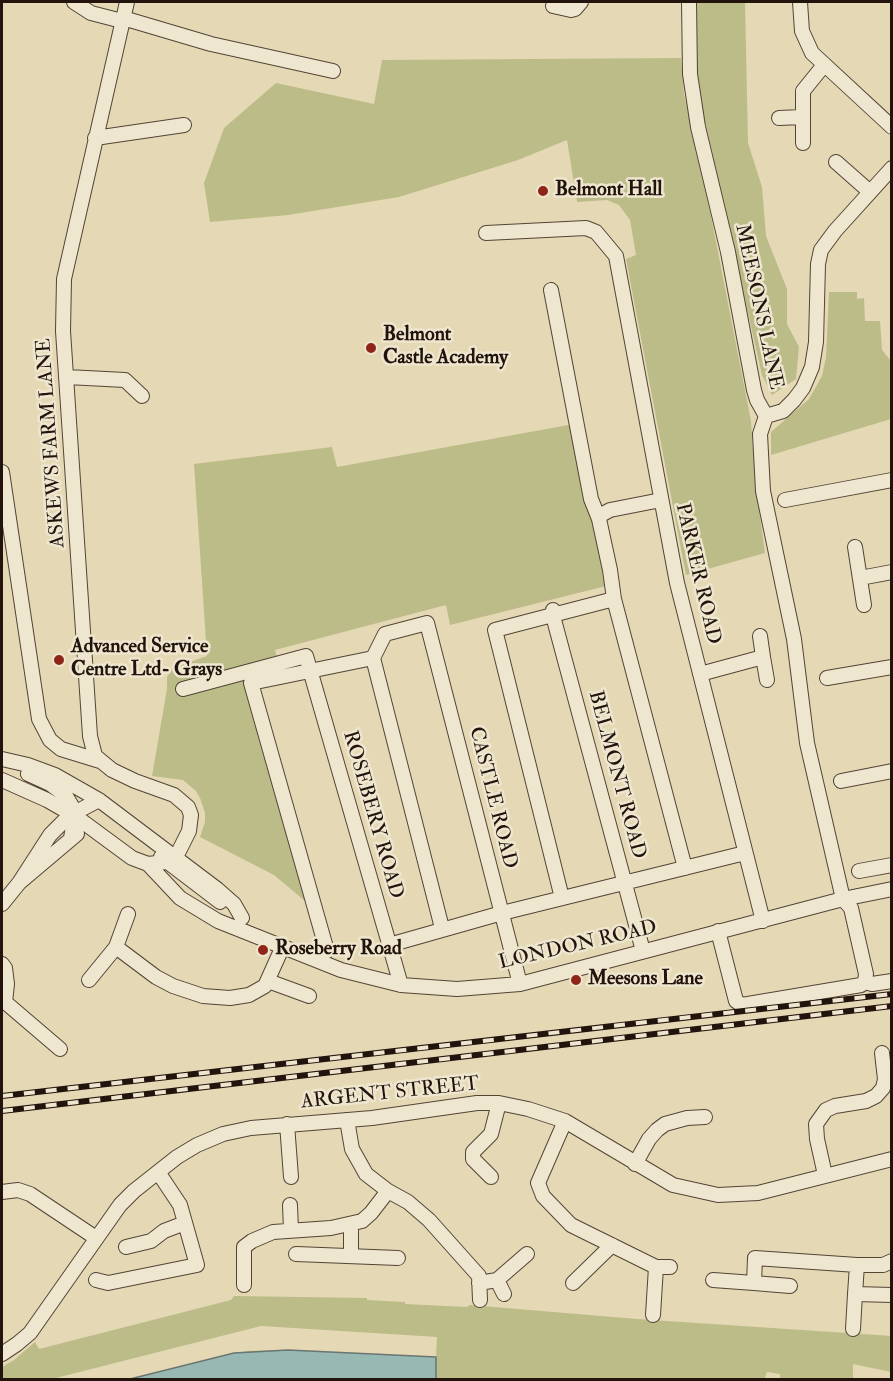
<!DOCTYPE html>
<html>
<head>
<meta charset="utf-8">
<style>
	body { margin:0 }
	#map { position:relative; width:893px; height:1381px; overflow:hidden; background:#e5d8b5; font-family:"IM FELL Double Pica",serif }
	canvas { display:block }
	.frame { position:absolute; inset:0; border:3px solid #22130c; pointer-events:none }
</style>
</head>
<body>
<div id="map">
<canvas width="893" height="1381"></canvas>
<div class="frame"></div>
</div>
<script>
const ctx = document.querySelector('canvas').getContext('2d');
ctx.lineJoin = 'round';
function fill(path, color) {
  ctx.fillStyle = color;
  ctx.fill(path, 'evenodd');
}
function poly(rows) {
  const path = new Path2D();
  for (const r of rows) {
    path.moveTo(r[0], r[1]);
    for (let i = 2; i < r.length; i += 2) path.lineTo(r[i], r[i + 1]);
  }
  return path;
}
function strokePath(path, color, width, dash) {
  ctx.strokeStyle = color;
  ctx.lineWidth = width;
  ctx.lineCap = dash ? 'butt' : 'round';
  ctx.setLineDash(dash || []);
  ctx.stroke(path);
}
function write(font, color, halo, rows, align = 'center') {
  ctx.font = font + ' "IM FELL Double Pica",serif';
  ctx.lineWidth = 5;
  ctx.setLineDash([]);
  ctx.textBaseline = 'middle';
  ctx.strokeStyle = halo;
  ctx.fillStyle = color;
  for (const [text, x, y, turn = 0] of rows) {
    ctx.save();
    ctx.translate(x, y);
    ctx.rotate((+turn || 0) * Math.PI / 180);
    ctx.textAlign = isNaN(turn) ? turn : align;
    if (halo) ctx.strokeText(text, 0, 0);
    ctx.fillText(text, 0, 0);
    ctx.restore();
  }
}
const green = poly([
	[694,2,745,2,748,143,762,187,766,236,787,289,787,324,799,347,796,379,772,395,762,375,699,96,695,35],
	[681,58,684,94,709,206,751,421,755,480,765,553,686,575,626,259,636,255,630,220,619,205,607,200,577,202,567,140,518,160,399,197,288,215,210,222,204,183,224,128,276,83,374,104,382,60],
	[829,292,857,292,857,299,864,298,865,321,880,321,882,350,891,361,891,419,771,455,771,432,809,399,822,376,826,357],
	[574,424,610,585,450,625,446,605,275,650,281,672,245,680,311,906,274,875,200,837,205,822,205,813,200,798,196,791,183,780,152,776,167,689,167,677,173,668,207,656,194,464,332,447,337,467],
	[234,1296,367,1298,367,1300,405,1302,405,1304,467,1307,470,1305,637,1319,892,1336,891,1372,853,1364,853,1380,780,1379,780,1374,767,1372,764,1380,130,1379,247,1351,288,1350,436,1357,437,1337,261,1326,52,1379,2,1379,2,1367,14,1360,35,1342,39,1349,231,1300]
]);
const water = poly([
	[288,1350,436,1357,436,1379,130,1379,234,1353,288,1350]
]);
const minor = poly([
	[74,2,91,13,122,21],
	[127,2,64,279,63,331,90,736,95,756,112,770,135,781,174,795,188,807,191,815,189,831,178,853,166,862,148,864],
	[689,2,690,74,698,127,728,252,754,390,757,400,766,416],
	[800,2,802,31,812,53,892,127],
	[553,6,571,10,575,9,581,2],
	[123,18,211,44,333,71],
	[779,118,802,117],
	[95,138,184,125],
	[803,143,803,91,824,65],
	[836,162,870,192],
	[486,233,586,228,596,232,616,256,677,583,763,921],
	[551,290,591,499,599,519],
	[67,377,125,380,142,396],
	[766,416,783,411,794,400,803,388,812,367,816,342,818,264,821,250,835,231,892,168],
	[2,472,39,719,50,740,61,749,100,761],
	[785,500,892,480],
	[855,547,864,605],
	[860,578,892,572],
	[614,599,610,570,599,519,601,515,610,510,661,500],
	[553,610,553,616,643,951],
	[760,636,763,657],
	[700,674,763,657,767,680],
	[827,678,892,667],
	[183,689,306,656,401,985],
	[2,759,28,765,55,775,99,800,217,889,234,904,242,918],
	[28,774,50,784,66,796,73,808,75,816,71,838],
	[2,780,47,800,75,816,132,858,148,864,180,898,218,921,341,970,401,985,457,989,520,984,843,899,892,889],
	[841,781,892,771],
	[161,857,220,902],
	[859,871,892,865],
	[19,883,50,835,67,818,75,816,80,810,99,800],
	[562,898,495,630,614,599,685,868],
	[2,904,19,883,77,834],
	[442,928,373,658,385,634,427,623,520,984],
	[718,931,736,1001,742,1005,861,985,865,982,866,974,851,908,843,899,807,743,794,639,763,491,760,434,766,416],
	[389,945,502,913,745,853],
	[116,947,156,977,173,986,203,996,230,998,249,995,265,986,283,946],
	[327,951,251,683,373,658],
	[2,964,5,968,7,984,5,1002,60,1049],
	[89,980,116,947,128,914],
	[268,981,309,996],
	[865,982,872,984,892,981],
	[347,1120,352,1149,366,1174,388,1191,408,1202,429,1220,479,1276,480,1300],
	[565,1121,538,1183,543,1196,571,1225,656,1267,670,1267],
	[287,1124,291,1177],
	[635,1164,649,1139,657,1130,665,1124,687,1118,705,1117],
	[825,1175,817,1139,816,1124,826,1110,835,1106,866,1101,876,1096,883,1088,885,1079,882,1053],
	[491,1177,473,1159,473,1152,491,1134,499,1103],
	[2,1192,18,1190,30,1194,96,1238],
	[290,1205,291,1230],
	[351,1224,351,1256],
	[126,1247,151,1241,164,1231,185,1223],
	[296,1254,398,1258],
	[857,1265,855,1294,892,1295],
	[96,1280,108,1283,197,1265,180,1205,158,1172],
	[497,1280,504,1294],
	[713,1280,754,1283,755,1258,857,1265,883,1265,892,1261],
	[479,1283,497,1280,527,1254],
	[573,1283,612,1245],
	[754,1283,790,1286],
	[244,1285,244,1247,252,1241,273,1232,331,1228,362,1221,371,1213,388,1191],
	[653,1315,656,1267],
	[853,1329,855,1294],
	[2,1354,17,1344,30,1333,120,1205,134,1191,177,1157,197,1145,223,1134,251,1128,372,1118,477,1103,499,1103,528,1109,565,1121,673,1185,718,1195,758,1193,892,1159]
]);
const rail = poly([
	[2,1096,892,994],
	[2,1111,892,1006]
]);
const markers = [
	[543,191,6,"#8f2418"],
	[371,348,6,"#8f2418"],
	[59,660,6,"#8f2418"],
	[263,950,6,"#8f2418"],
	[576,980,6,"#8f2418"]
];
const poiNames = [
	["Belmont Hall",555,191],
	["Belmont",383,336],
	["Castle Academy",383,359],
	["Advanced Service",71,648],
	["Centre Ltd- Grays",71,671],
	["Roseberry Road",275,950],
	["Meesons Lane",588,980]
];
const streetNames = [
	["MEESONS LANE",758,307,78],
	["ASKEWS FARM LANE",52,443,-94],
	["PARKER ROAD",697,574,77],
	["BELMONT ROAD",616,775,75],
	["CASTLE ROAD",492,798,76],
	["ROSEBERY ROAD",372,815,74],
	["LONDON ROAD",578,946,-13],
	["ARGENT STREET",390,1094,-6]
];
fill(green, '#bcbc88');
fill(water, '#98b8b4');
strokePath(water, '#697671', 1.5);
strokePath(minor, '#534436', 16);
strokePath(minor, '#eee6cf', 14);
strokePath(rail, '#22130c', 6);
strokePath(rail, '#eee6cf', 4, [11]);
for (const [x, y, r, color] of markers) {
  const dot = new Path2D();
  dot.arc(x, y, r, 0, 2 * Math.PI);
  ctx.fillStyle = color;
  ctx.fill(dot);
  strokePath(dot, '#eee6cf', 2);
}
write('bold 20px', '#22130c', '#eee6cf', poiNames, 'left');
write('20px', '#22130c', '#eee6cf', streetNames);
</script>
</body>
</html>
